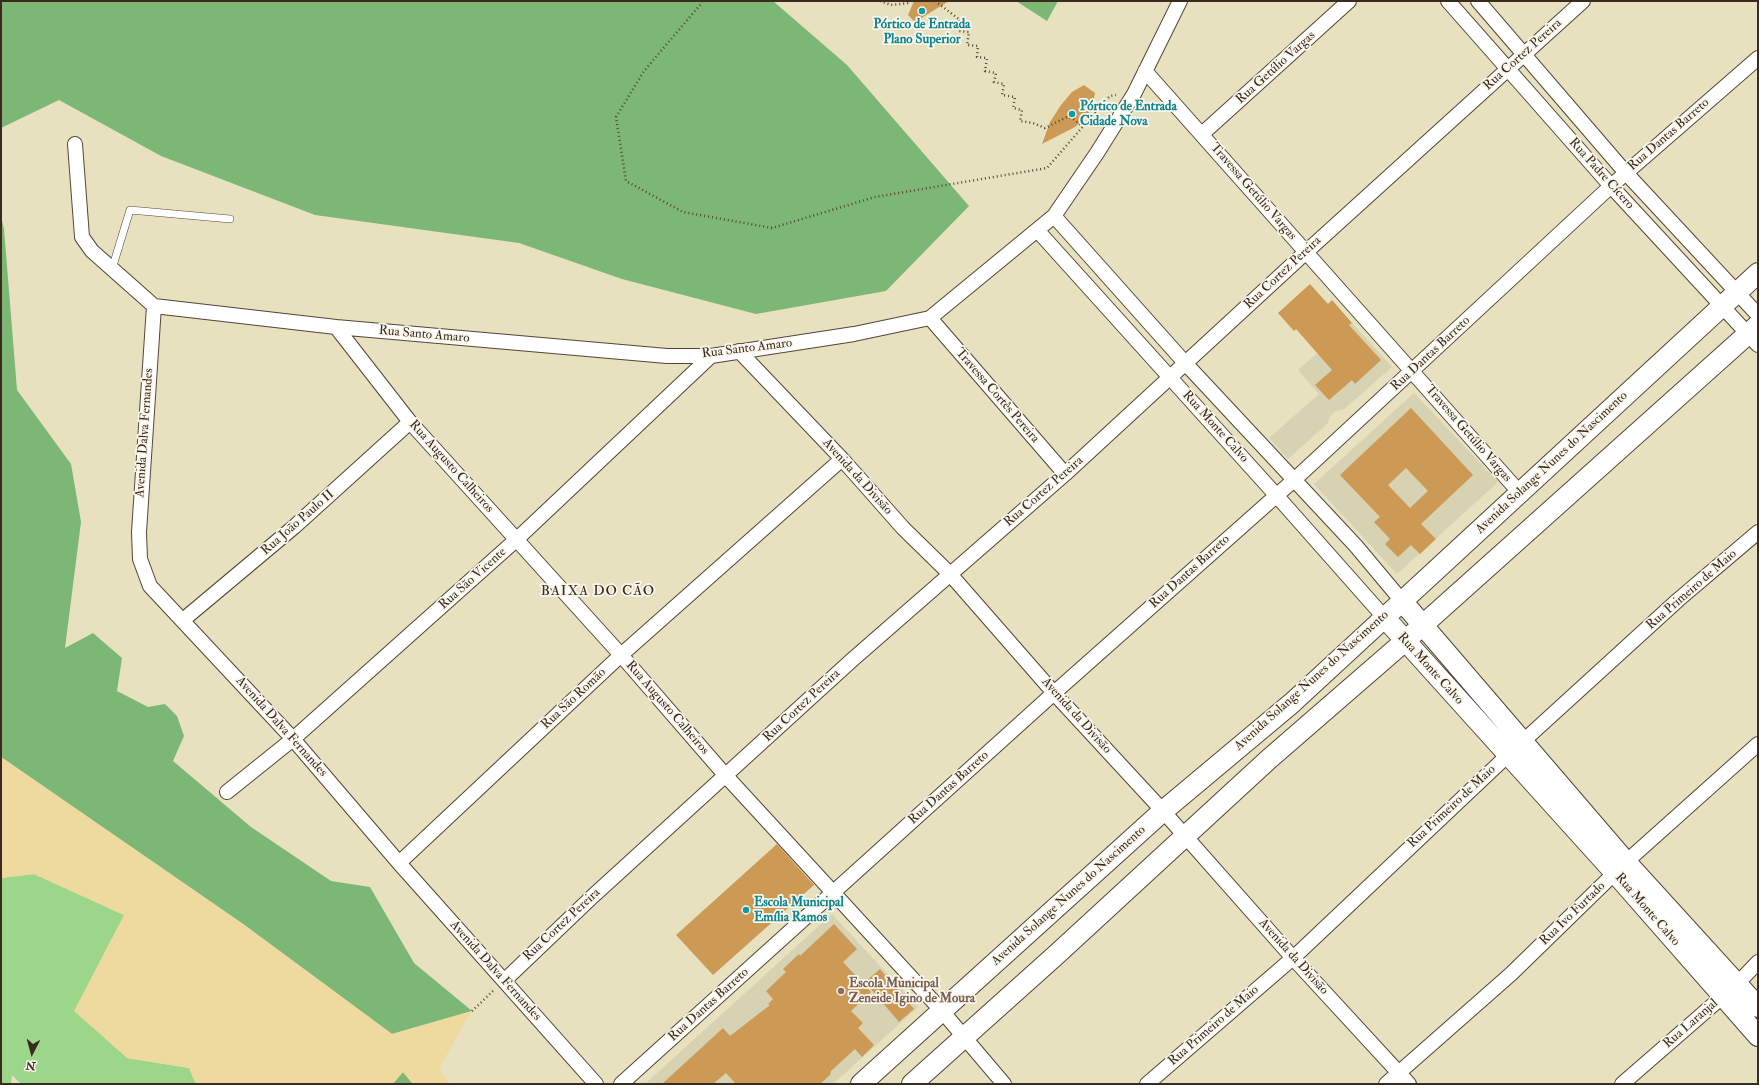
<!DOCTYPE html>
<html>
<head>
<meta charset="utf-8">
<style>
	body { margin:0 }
	#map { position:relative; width:1759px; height:1085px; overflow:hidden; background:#e7e1bf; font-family:"IM FELL Double Pica",serif }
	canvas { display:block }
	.frame { position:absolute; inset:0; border:2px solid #3b2a1e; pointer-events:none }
	.north { position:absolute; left:12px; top:1033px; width:40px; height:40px; -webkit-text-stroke:3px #fbf7ec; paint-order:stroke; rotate:186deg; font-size:11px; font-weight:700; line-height:16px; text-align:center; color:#3b2a1e }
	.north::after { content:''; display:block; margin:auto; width:14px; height:18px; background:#3b2a1e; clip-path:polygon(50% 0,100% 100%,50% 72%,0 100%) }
</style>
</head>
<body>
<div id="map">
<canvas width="1759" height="1085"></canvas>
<div class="frame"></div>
<div class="north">N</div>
</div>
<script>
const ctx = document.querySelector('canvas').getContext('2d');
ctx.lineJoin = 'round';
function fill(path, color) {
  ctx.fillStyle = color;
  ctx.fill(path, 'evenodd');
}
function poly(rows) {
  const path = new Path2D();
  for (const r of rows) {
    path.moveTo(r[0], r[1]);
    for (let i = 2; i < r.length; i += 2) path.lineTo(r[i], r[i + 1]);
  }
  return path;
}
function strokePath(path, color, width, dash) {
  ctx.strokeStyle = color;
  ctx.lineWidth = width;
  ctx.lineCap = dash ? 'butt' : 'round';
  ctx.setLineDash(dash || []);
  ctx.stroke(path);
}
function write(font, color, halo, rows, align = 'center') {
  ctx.font = font + ' "IM FELL Double Pica",serif';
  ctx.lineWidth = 3.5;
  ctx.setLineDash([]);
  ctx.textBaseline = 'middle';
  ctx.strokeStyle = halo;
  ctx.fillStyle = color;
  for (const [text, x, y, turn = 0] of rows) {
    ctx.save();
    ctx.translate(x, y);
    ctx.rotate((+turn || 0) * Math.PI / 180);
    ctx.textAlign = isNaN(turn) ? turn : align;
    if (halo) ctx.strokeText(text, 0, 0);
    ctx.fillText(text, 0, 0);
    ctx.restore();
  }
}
const built = poly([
	[1352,323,1392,367,1343,410,1335,411,1330,416,1328,423,1288,459,1269,438,1319,394,1298,370],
	[1414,393,1498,482,1397,574,1314,484],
	[832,914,918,1007,833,1084,645,1084]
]);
const green = poly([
	[34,874,124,915,127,1058,189,1068,196,1084,21,1084,12,1075,11,1084,1,1084,1,878]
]);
const forest = poly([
	[1,1,773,1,847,65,969,206,886,291,756,314,622,279,519,243,315,215,161,156,59,100,1,128],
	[1016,1,1058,1,1047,21],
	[1,216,4,229,17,390,71,464,81,522,65,648,93,633,122,658,117,691,148,707,165,704,177,716,184,736,173,761,251,827,331,881,370,887,414,963,472,1011,392,1034,243,924,1,757],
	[403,1072,413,1084,392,1084]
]);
const sand = poly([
	[1,757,243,924,392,1034,472,1011,439,1068,450,1084,413,1084,403,1072,393,1084,196,1084,189,1068,127,1058,74,1011,124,915,34,874,1,878]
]);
const building = poly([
	[914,1,949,1,915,22,908,15],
	[1084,85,1095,93,1092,109,1084,119,1075,127,1042,144,1050,122,1061,105,1072,92],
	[1310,284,1328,304,1332,300,1352,323,1349,325,1381,360,1355,384,1352,380,1329,400,1315,385,1332,370,1296,329,1294,331,1278,313],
	[1411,408,1473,475,1421,524,1436,539,1420,554,1411,545,1398,557,1385,544,1390,539,1374,522,1380,517,1340,475],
	[1406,468,1428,491,1410,508,1388,485],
	[777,844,814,885,713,975,676,935],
	[834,924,857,949,843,962,871,992,851,1011,863,1023,858,1028,874,1045,862,1057,855,1049,831,1071,830,1075,820,1084,736,1084,726,1073,713,1084,662,1084,723,1028,730,1036,770,1005,768,1004,773,999,766,991,786,972,783,969,799,954,800,956],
	[880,969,914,1009,899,1022,865,982]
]);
const path = poly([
	[702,1,700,5,644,71,616,117,626,181,683,212,772,228,875,197,1047,168,1099,108,1110,96,1116,95],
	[880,1,891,5,909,3,911,1],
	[935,1,960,20,958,31,969,32,967,45,978,46,977,57,987,58,985,71,996,73,994,82,1004,84,1002,95,1015,97,1013,108,1022,110,1020,121,1033,123,1045,128,1067,117,1072,118,1082,126],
	[472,1011,493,991]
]);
const lane = poly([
	[112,269,130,210,230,219]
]);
const street = poly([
	[1448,1,1611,186,1758,345],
	[1478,1,1626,173,1758,315],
	[1145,71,1520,493],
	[1202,134,1349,1],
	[75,144,82,237,92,251,154,306],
	[1054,216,1186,364,1356,546,1402,601],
	[1037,230,1276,495,1384,617],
	[154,306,336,327,667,356,711,356,854,334,930,318,1054,216,1097,153,1134,94,1180,1],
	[154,306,139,532,140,559,150,586,293,739,399,863,596,1084],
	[930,318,1065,474],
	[336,327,410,422,621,655,726,776,942,1011,1004,1084],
	[739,351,842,459,903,528,950,574,1054,693,1163,811,1293,958,1409,1084],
	[183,620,294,527,410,422],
	[227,792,293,739,517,539,711,356],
	[399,863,621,655,842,459],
	[504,981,593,896,852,660,1065,474,1306,252,1583,1],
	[621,1084,1054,693,1294,480,1611,186,1758,58],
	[1147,1084,1293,958,1508,755,1678,600,1758,532],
	[1386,1084,1511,974,1626,862,1758,744],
	[1622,1084,1737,984,1758,962]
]);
const secondary = poly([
	[1402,601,1626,862,1758,1007],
	[1384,617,1615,873,1758,1036],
	[861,1084,1163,811,1292,703,1758,273],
	[912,1084,1056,955,1269,759,1405,641,1758,325]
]);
const markers = [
	[922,11,4,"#0f9aa8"],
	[1072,114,4,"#0f9aa8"],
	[746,910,4,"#0f9aa8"],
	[841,991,4,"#8d6e63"]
];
const cultureNames = [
	["Pórtico de Entrada",922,25,"center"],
	["Plano Superior",922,40,"center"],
	["Pórtico de Entrada",1080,107],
	["Cidade Nova",1080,122],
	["Escola Municipal",754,903],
	["Emília Ramos",754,918]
];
const streetNames = [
	["Rua Cortez Pereira",1523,55,-42],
	["Rua Getúlio Vargas",1276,68,-42],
	["Rua Dantas Barreto",1669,135,-41],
	["Rua Padre Cícero",1601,174,48],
	["Travessa Getúlio Vargas",1253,192,49],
	["Rua Cortez Pereira",1283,273,-43],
	["Rua Santo Amaro",424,335,5],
	["Rua Santo Amaro",747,349,-7],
	["Rua Dantas Barreto",1431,354,-43],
	["Travessa Cortês Pereira",997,396,49],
	["Rua Monte Calvo",1215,427,48],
	["Avenida Dalva Fernandes",145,433,-86],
	["Travessa Getúlio Vargas",1468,434,49],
	["Avenida Solange Nunes do Nascimento",1552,463,-43],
	["Rua Augusto Calheiros",451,467,48],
	["Avenida da Divisão",857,477,48],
	["Rua Cortez Pereira",1044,492,-41],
	["Rua João Paulo II",298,523,-41],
	["Rua Dantas Barreto",1190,572,-42],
	["Rua São Vicente",473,579,-42],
	["Rua Primeiro de Maio",1692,590,-41],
	["Rua Monte Calvo",1430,669,48],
	["Avenida Solange Nunes do Nascimento",1312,681,-42],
	["Rua São Romão",574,699,-43],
	["Rua Cortez Pereira",802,706,-43],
	["Rua Augusto Calheiros",667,708,49],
	["Avenida da Divisão",1076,716,48],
	["Avenida Dalva Fernandes",281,727,48],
	["Rua Dantas Barreto",949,788,-42],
	["Rua Primeiro de Maio",1452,807,-43],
	["Avenida Solange Nunes do Nascimento",1069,896,-42],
	["Rua Monte Calvo",1647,910,49],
	["Rua Ivo Furtado",1573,914,-44],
	["Rua Cortez Pereira",562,925,-43],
	["Avenida da Divisão",1293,957,48],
	["Avenida Dalva Fernandes",495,971,48],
	["Rua Dantas Barreto",709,1005,-42],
	["Rua Laranjal",1691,1024,-41],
	["Rua Primeiro de Maio",1214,1026,-41]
];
const educationNames = [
	["Escola Municipal",849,984],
	["Zeneide Igino de Moura",849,999]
];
const neighbourhoodNames = [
	["BAIXA DO CÃO",598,592]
];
fill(built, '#d6d2b2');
fill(green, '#9bd68a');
fill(forest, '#7cb776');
fill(sand, '#eeda9e');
fill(building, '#cd9a55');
strokePath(lane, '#554536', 8);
strokePath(street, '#554536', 16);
strokePath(secondary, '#554536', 22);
strokePath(path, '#554536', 2.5, [1, 3]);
strokePath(lane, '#fff', 7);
strokePath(street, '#fff', 14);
strokePath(secondary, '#fff', 20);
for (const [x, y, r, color] of markers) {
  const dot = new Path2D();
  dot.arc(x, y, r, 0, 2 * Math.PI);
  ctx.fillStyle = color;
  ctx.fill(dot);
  strokePath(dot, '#fbf7ec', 1.5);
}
write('bold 13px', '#0d838f', '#fbf7ec', cultureNames, 'left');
write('13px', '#3b2a1e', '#fbf7ec', streetNames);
write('bold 13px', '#785e54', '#fbf7ec', educationNames, 'left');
ctx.letterSpacing = '1px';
write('14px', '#3b2a1e', '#fbf7ec', neighbourhoodNames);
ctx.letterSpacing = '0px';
</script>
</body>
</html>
